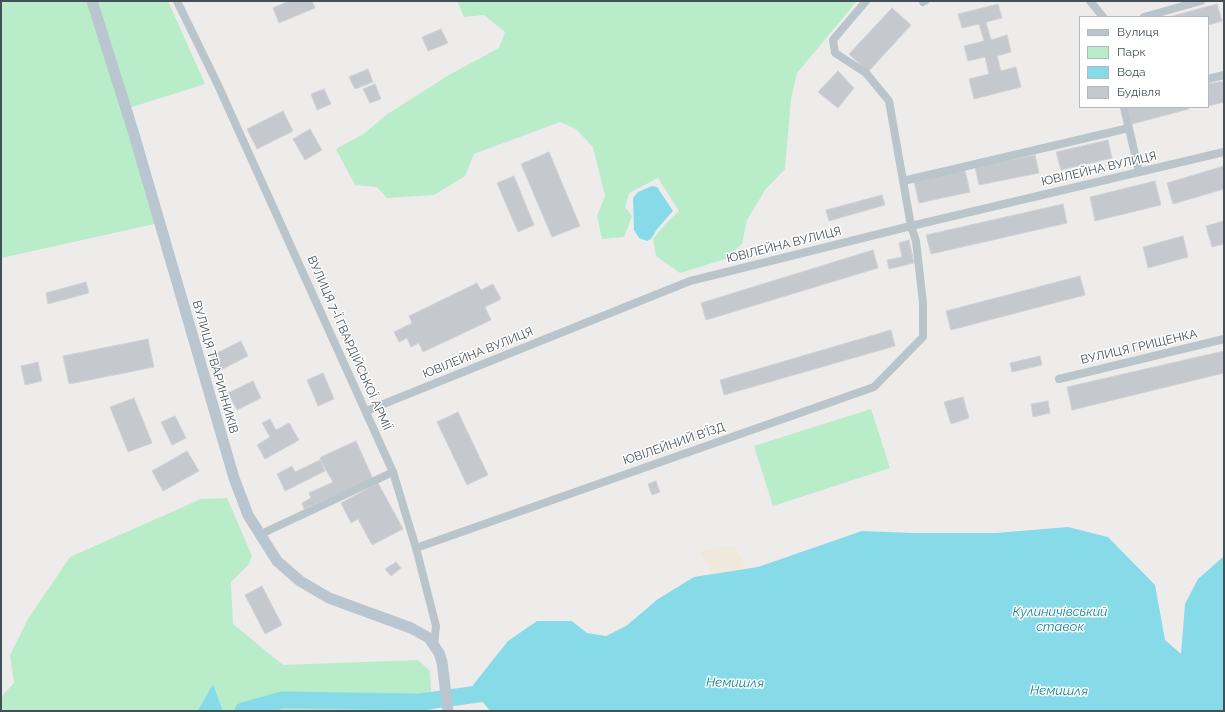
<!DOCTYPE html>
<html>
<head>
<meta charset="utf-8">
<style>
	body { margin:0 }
	#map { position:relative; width:1225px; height:712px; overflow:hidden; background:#eeebeb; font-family:Raleway,sans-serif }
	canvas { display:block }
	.frame { position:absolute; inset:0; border:2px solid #445058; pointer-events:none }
	.legend { position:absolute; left:1079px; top:16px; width:130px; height:92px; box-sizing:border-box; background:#fff; border:1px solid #b4b9bc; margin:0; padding:5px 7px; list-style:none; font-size:12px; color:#445058 }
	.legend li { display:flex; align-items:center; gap:8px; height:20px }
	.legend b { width:20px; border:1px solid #b4b9bc }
</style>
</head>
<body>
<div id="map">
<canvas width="1225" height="712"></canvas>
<div class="frame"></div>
<ul class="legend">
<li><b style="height:5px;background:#b9c5cf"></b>Вулиця</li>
<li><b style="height:11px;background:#b9ecc9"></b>Парк</li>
<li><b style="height:11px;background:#87dbe9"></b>Вода</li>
<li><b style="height:11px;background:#c5c9ce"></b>Будівля</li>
</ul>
</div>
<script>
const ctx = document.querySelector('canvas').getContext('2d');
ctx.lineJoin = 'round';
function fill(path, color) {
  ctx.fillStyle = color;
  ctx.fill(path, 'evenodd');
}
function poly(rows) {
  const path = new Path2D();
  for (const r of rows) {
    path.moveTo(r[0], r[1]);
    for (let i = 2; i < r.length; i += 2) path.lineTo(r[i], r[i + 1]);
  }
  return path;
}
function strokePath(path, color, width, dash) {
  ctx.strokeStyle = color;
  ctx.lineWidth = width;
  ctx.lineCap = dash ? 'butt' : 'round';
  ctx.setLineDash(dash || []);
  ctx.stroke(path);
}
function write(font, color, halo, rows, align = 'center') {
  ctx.font = font + ' Raleway,sans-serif';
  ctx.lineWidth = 3;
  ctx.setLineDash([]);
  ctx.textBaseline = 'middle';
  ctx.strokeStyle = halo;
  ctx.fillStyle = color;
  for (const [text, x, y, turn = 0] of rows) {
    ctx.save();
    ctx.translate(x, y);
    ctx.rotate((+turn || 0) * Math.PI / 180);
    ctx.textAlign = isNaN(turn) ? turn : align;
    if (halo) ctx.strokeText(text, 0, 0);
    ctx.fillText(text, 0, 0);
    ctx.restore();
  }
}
const green = poly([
	[1,1,168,1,205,84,126,109,159,223,1,258],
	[457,1,857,1,797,73,791,99,785,169,765,190,747,220,742,244,725,259,680,273,656,256,653,239,667,222,679,211,658,178,629,193,625,207,632,216,624,237,602,239,597,216,605,196,593,147,576,129,560,122,474,154,465,176,434,195,387,198,377,187,355,185,336,149,365,133,386,115,449,75,499,48,505,32,484,15,464,17],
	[871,409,890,468,773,506,754,446],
	[227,498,252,556,249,564,231,582,233,624,283,665,418,660,430,671,432,711,223,711,213,684,198,710,195,711,1,711,1,697,14,683,10,655,28,619,70,557,201,499]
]);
const sand = poly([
	[734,545,746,569,712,574,700,551]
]);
const water = poly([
	[652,186,657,187,673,211,657,229,651,239,647,241,639,238,634,230,633,198,638,192],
	[1068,527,1108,537,1155,585,1165,640,1181,654,1185,604,1198,579,1224,556,1224,711,490,711,482,701,473,685,508,641,537,621,572,621,587,633,606,636,626,626,658,599,694,577,758,567,862,531,912,533,996,533],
	[213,684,223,711,195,711,198,710]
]);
const river = poly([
	[243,711,282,700,420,702,500,691]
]);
const building = poly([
	[289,1,312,1,315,8,279,23,273,8,289,1],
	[998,4,1002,18,986,22,991,40,1007,35,1011,52,997,56,1001,71,1016,67,1021,87,974,99,969,79,989,74,985,57,968,61,964,46,984,41,979,24,962,28,958,14,998,4],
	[1217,4,1222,21,1208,25,1208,17,1168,17,1217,4],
	[892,8,911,25,868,72,849,54,892,8],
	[441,29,448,43,428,51,422,37,441,29],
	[368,69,373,82,355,89,349,77,368,69],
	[838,71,854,88,838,108,818,92,838,71],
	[1224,81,1224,102,1208,106,1208,84,1224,81],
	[375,84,381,99,370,103,363,89,375,84],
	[324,89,331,104,317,110,311,94,324,89],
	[1128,107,1188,107,1189,109,1132,124,1128,107],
	[283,111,293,131,257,149,247,129,283,111],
	[310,129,322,150,305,160,293,139,310,129],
	[1108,140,1112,158,1061,170,1056,152,1108,140],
	[549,152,580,226,552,237,521,164,549,152],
	[1035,155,1039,173,979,185,975,167,1035,155],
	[1224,166,1224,189,1173,204,1167,183,1224,166],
	[965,170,970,192,919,203,914,181,965,170],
	[514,176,534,225,518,232,497,183,514,176],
	[1155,181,1161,205,1095,221,1090,197,1155,181],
	[882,195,885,205,829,221,826,210,882,195],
	[1063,204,1067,223,931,254,926,235,1063,204],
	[1224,221,1224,244,1212,247,1206,226,1224,221],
	[1183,236,1188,257,1148,268,1143,247,1183,236],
	[909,240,914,263,889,269,887,260,902,257,899,243,909,240],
	[873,250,878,268,706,320,701,303,873,250],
	[1080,276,1085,295,951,330,946,311,1080,276],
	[86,282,89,293,48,304,46,293,86,282],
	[477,283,481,290,493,284,501,299,485,307,491,320,423,352,419,343,411,347,407,338,399,342,394,332,412,323,409,316,477,283],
	[891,330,895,346,724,395,720,380,891,330],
	[148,339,154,367,69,384,63,356,148,339],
	[241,341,248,356,219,371,211,356,241,341],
	[1224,351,1224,373,1072,410,1067,387,1224,351],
	[1040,356,1042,365,1012,372,1010,363,1040,356],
	[38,362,42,381,25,385,21,366,38,362],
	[323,373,334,399,318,406,307,380,323,373],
	[253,381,261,398,237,410,228,393,253,381],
	[963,397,969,418,951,424,944,402,963,397],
	[134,398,152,443,128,452,110,407,134,398],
	[1048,401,1050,413,1033,417,1031,404,1048,401],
	[458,412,488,475,467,485,437,422,458,412],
	[175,416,186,438,172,445,161,422,175,416],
	[270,419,276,430,289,423,299,440,265,459,257,445,270,437,262,423,270,419],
	[356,441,373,479,304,509,302,503,311,498,309,493,333,482,320,460,321,457,356,441],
	[187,451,199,471,163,491,152,471,187,451],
	[320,460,325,471,285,491,277,474,292,466,295,472,320,460],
	[656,481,660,492,652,495,648,484,656,481],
	[378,483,403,529,372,545,358,519,351,523,341,503,378,483],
	[396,562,401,568,391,576,385,569,396,562],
	[262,586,282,625,265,634,245,595,262,586]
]);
const street = poly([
	[177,1,217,83,393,472,416,548,436,626,434,644],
	[1090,1,1103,17],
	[923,2,925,1],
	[1144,17,1201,1],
	[1208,79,1224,75],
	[1124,107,1139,172],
	[903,181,1129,128],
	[1059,379,1224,339],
	[366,411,690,281,911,226,1224,152],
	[259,535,393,472],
	[416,548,874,387,923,337,923,303,916,241,911,226,889,101,866,73,835,53,833,40,866,1]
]);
const secondary = poly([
	[92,1,133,131,234,478,248,515,277,561,300,581,329,598,411,628,429,638,439,653,442,662,448,711]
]);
const streetNames = [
	["ЮВІЛЕЙНА ВУЛИЦЯ",1099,169,-13],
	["ЮВІЛЕЙНА ВУЛИЦЯ",784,245,-14],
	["ВУЛИЦЯ 7-Ї ГВАРДІЙСЬКОЇ АРМІЇ",349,343,66],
	["ВУЛИЦЯ ГРИЩЕНКА",1139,347,-13],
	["ЮВІЛЕЙНА ВУЛИЦЯ",478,353,-22],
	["ВУЛИЦЯ ТВАРИННИКІВ",215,367,74],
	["ЮВІЛЕЙНИЙ В'ЇЗД",674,444,-19]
];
const waterNames = [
	["Кулиничівський",1060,612],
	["ставок",1060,627],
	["Немишля",735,683,1],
	["Немишля",1059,691,1]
];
fill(green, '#b9ecc9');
fill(sand, '#f0e8db');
fill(water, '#87dbe9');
strokePath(river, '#87dbe9', 17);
fill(building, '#c5c9ce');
strokePath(building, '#cfd2d7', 1);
strokePath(street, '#b9c4cb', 8);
strokePath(secondary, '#b9c5cf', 11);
write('12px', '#445058', '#fff', streetNames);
write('italic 13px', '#0f7f92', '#fff', waterNames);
</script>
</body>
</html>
